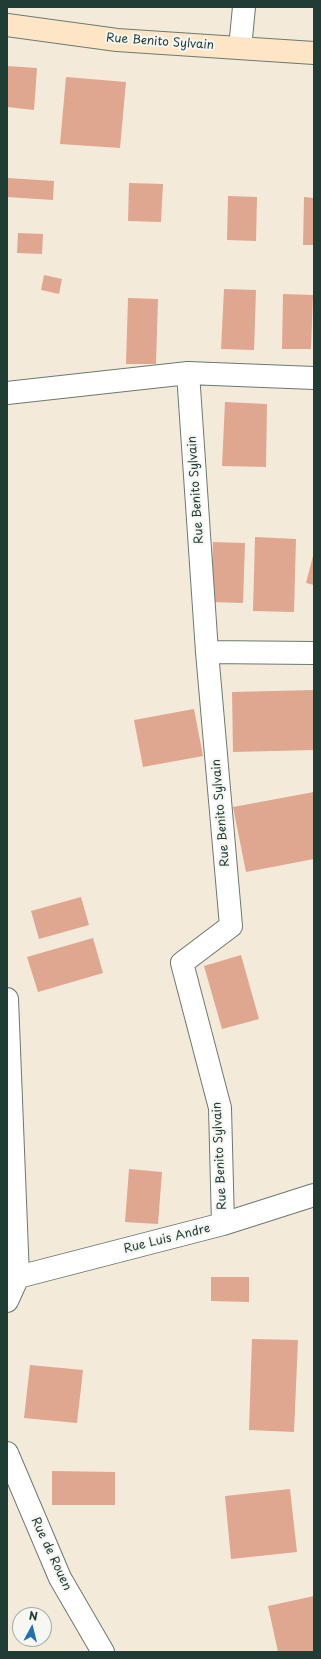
<!DOCTYPE html>
<html>
<head>
<meta charset="utf-8">
<style>
	body { margin:0 }
	#map { position:relative; width:321px; height:1659px; overflow:hidden; background:#f4eada; font-family:"Playpen Sans",sans-serif }
	canvas { display:block }
	.frame { position:absolute; inset:0; border:8px solid #1f3d34; pointer-events:none }
	.north { position:absolute; left:12px; top:1607px; width:40px; height:40px; box-sizing:border-box; background:#f6f6f2; border:1px solid #a0aca6; border-radius:50%; rotate:7deg; font-size:11px; font-weight:700; line-height:16px; text-align:center; color:#1f3d34 }
	.north::after { content:''; display:block; margin:auto; width:14px; height:18px; background:#1f6fb2; clip-path:polygon(50% 0,100% 100%,50% 72%,0 100%) }
</style>
</head>
<body>
<div id="map">
<canvas width="321" height="1659"></canvas>
<div class="frame"></div>
<div class="north">N</div>
</div>
<script>
const ctx = document.querySelector('canvas').getContext('2d');
ctx.lineJoin = 'round';
function fill(path, color) {
  ctx.fillStyle = color;
  ctx.fill(path, 'evenodd');
}
function poly(rows) {
  const path = new Path2D();
  for (const r of rows) {
    path.moveTo(r[0], r[1]);
    for (let i = 2; i < r.length; i += 2) path.lineTo(r[i], r[i + 1]);
  }
  return path;
}
function strokePath(path, color, width, dash) {
  ctx.strokeStyle = color;
  ctx.lineWidth = width;
  ctx.lineCap = dash ? 'butt' : 'round';
  ctx.setLineDash(dash || []);
  ctx.stroke(path);
}
function write(font, color, halo, rows, align = 'center') {
  ctx.font = font + ' "Playpen Sans",sans-serif';
  ctx.lineWidth = 4;
  ctx.setLineDash([]);
  ctx.textBaseline = 'middle';
  ctx.strokeStyle = halo;
  ctx.fillStyle = color;
  for (const [text, x, y, turn = 0] of rows) {
    ctx.save();
    ctx.translate(x, y);
    ctx.rotate((+turn || 0) * Math.PI / 180);
    ctx.textAlign = isNaN(turn) ? turn : align;
    if (halo) ctx.strokeText(text, 0, 0);
    ctx.fillText(text, 0, 0);
    ctx.restore();
  }
}
const building = poly([
	[7,66,37,68,34,110,7,107],
	[66,77,126,82,120,148,60,144],
	[8,178,54,181,53,200,7,197],
	[129,183,163,184,161,222,128,221],
	[228,196,257,197,256,241,227,240],
	[304,197,314,198,314,245,303,245],
	[18,233,43,234,42,254,17,253],
	[44,275,62,279,59,294,41,290],
	[224,289,256,290,254,350,221,349],
	[283,294,313,295,311,349,282,349],
	[128,298,158,299,156,364,126,364],
	[225,402,267,404,266,467,222,466],
	[255,537,296,539,294,612,253,611],
	[213,542,245,543,243,603,211,602],
	[313,556,314,556,314,585,306,583],
	[314,690,314,750,233,752,232,692],
	[194,709,203,756,143,767,134,720],
	[314,792,314,859,246,872,233,807],
	[81,897,89,925,39,939,31,911],
	[93,938,103,973,38,992,27,957],
	[241,955,259,1019,222,1029,204,966],
	[129,1169,162,1172,158,1224,125,1222],
	[211,1277,249,1277,249,1302,211,1301],
	[252,1339,298,1340,294,1432,249,1430],
	[30,1365,83,1370,77,1423,24,1418],
	[52,1471,115,1472,115,1505,52,1505],
	[290,1489,297,1552,231,1559,225,1496],
	[314,1596,314,1652,278,1652,268,1606]
]);
const minor = poly([
	[240,48,244,7],
	[188,373,207,652,231,926,182,963,220,1108,223,1224],
	[7,393,188,373,314,378],
	[207,652,314,653],
	[7,999,18,1277,7,1301],
	[18,1277,223,1224,314,1195],
	[7,1453,60,1578,103,1652]
]);
const secondary = poly([
	[7,25,117,40,314,53]
]);
const streetNames = [
	["Rue Benito Sylvain",160,42,4],
	["Rue Benito Sylvain",196,490,-94],
	["Rue Benito Sylvain",221,813,-95],
	["Rue Benito Sylvain",220,1156,-93],
	["Rue Luis Andre",167,1239,-14],
	["Rue de Rouen",51,1554,65]
];
fill(building, '#dfa78f');
strokePath(minor, '#6a7a6e', 24);
strokePath(secondary, '#6a7a6e', 24);
strokePath(minor, '#fff', 22);
strokePath(secondary, '#fde5c5', 22);
write('12px', '#1f3d34', '#f6f6f2', streetNames);
</script>
</body>
</html>
